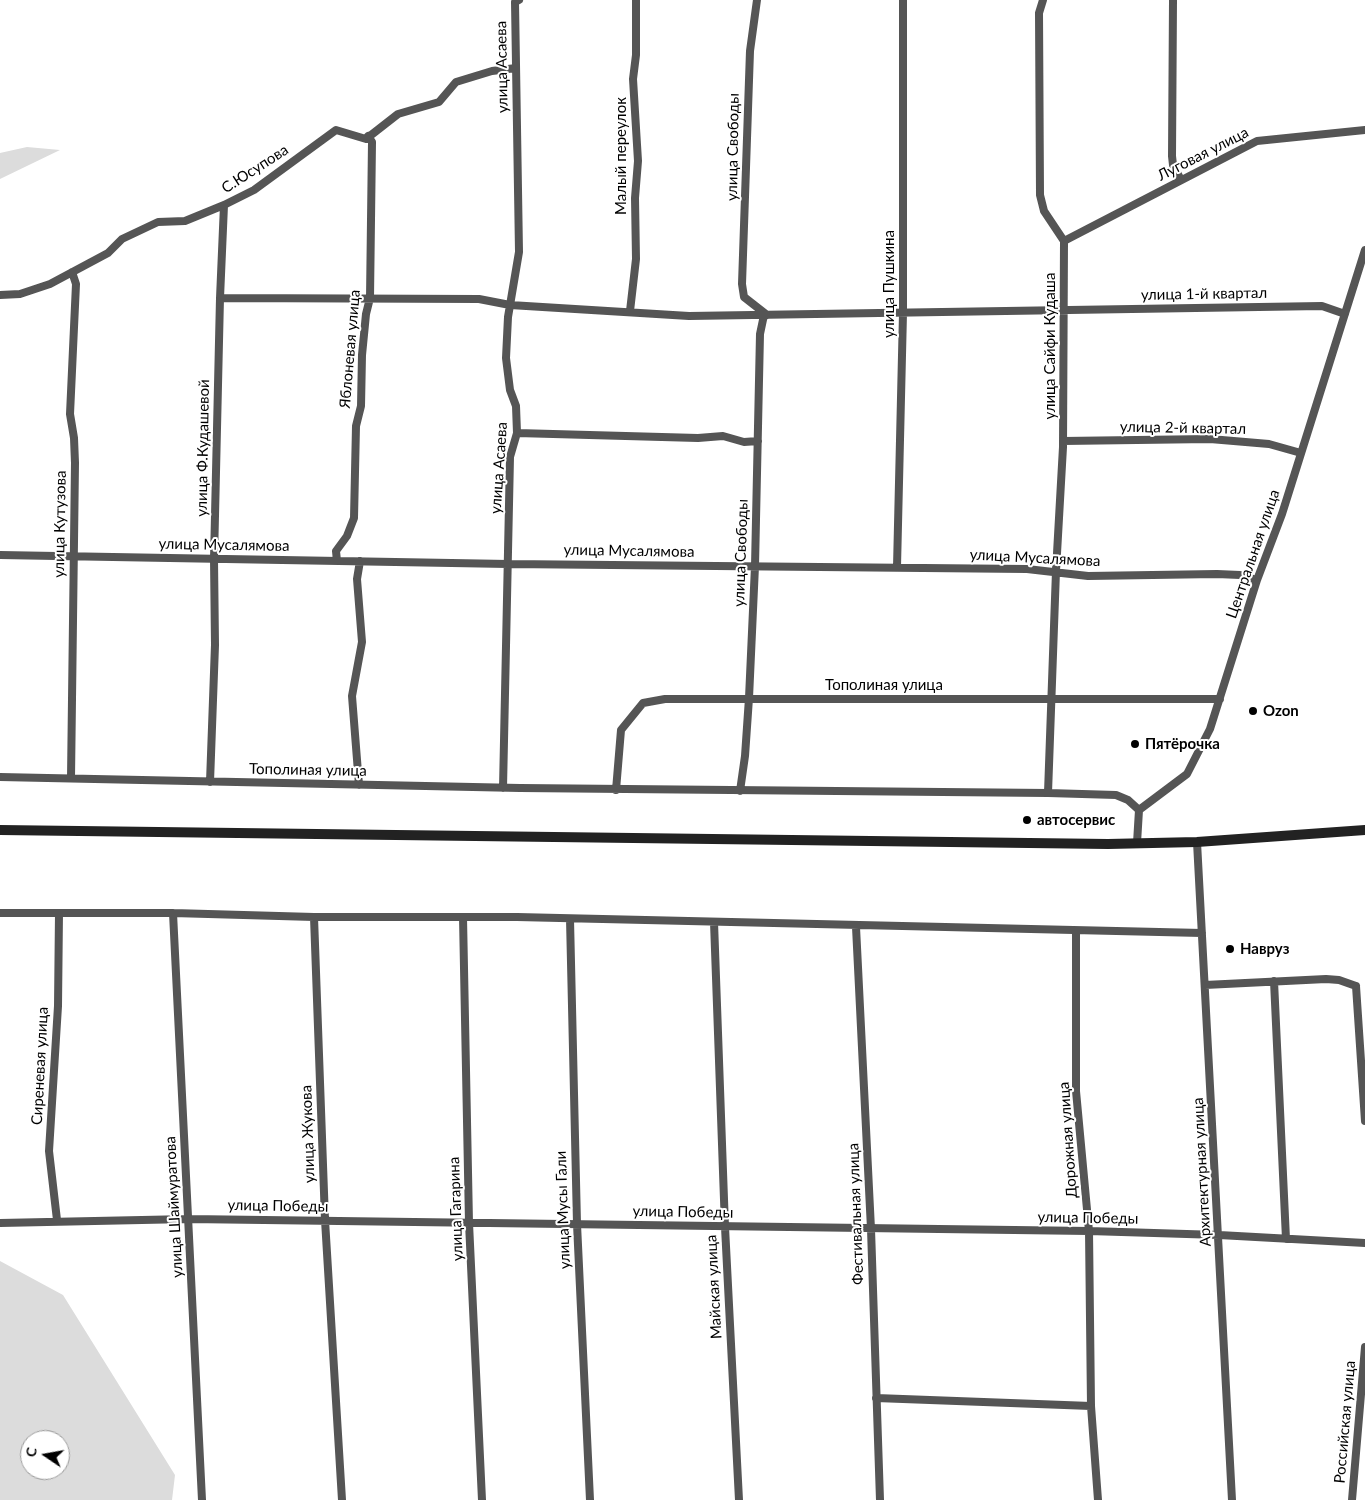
<!DOCTYPE html>
<html>
<head>
<meta charset="utf-8">
<style>
	body { margin:0 }
	#map { position:relative; width:1365px; height:1500px; overflow:hidden; background:#fff; font-family:Lato,sans-serif }
	canvas { display:block }
	.north { position:absolute; left:20px; top:1430px; width:50px; height:50px; box-sizing:border-box; background:#fff; border:1px solid #999; border-radius:50%; rotate:282deg; font-size:14px; font-weight:700; line-height:20px; text-align:center; color:#000 }
	.north::after { content:''; display:block; margin:auto; width:18px; height:22px; background:#000; clip-path:polygon(50% 0,100% 100%,50% 72%,0 100%) }
</style>
</head>
<body>
<div id="map">
<canvas width="1365" height="1500"></canvas>
<div class="north">С</div>
</div>
<script>
const ctx = document.querySelector('canvas').getContext('2d');
ctx.lineJoin = 'round';
function fill(path, color) {
  ctx.fillStyle = color;
  ctx.fill(path, 'evenodd');
}
function poly(rows) {
  const path = new Path2D();
  for (const r of rows) {
    path.moveTo(r[0], r[1]);
    for (let i = 2; i < r.length; i += 2) path.lineTo(r[i], r[i + 1]);
  }
  return path;
}
function strokePath(path, color, width, dash) {
  ctx.strokeStyle = color;
  ctx.lineWidth = width;
  ctx.lineCap = dash ? 'butt' : 'round';
  ctx.setLineDash(dash || []);
  ctx.stroke(path);
}
function write(font, color, halo, rows, align = 'center') {
  ctx.font = font + ' Lato,sans-serif';
  ctx.lineWidth = 4;
  ctx.setLineDash([]);
  ctx.textBaseline = 'middle';
  ctx.strokeStyle = halo;
  ctx.fillStyle = color;
  for (const [text, x, y, turn = 0] of rows) {
    ctx.save();
    ctx.translate(x, y);
    ctx.rotate((+turn || 0) * Math.PI / 180);
    ctx.textAlign = isNaN(turn) ? turn : align;
    if (halo) ctx.strokeText(text, 0, 0);
    ctx.fillText(text, 0, 0);
    ctx.restore();
  }
}
const green = poly([
	[27,147,60,150,0,179,0,153],
	[0,1261,63,1295,175,1475,172,1500,0,1500],
	[30,1440,60,1440,60,1470,30,1470]
]);
const minor = poly([
	[757,0,750,51,742,284,744,297,767,315],
	[1043,0,1039,13,1040,195,1044,211,1064,241,1063,447,1056,571,1048,793,1116,795,1128,800,1139,810],
	[1173,0,1172,156,1173,165,1181,180],
	[1064,241,1257,141,1365,130],
	[0,295,20,294,50,284,108,253,122,239,158,222,185,221,224,205,254,190,336,130,366,139,398,114,439,102,456,82,492,71,516,68],
	[220,298,479,299,510,305,689,316,1322,306,1345,314],
	[630,311,636,259,635,198,638,161,633,79,636,55,636,0],
	[517,433,698,438,723,436,744,442,758,441],
	[1063,441,1210,439,1269,444,1301,453],
	[0,555,508,564,1027,569,1088,576,1217,574,1240,575,1257,580],
	[337,561,336,551,347,536,354,518,356,426,361,406,362,355,366,314,370,298,372,142,368,136],
	[897,567,903,313,903,0],
	[0,777,520,788,1048,793],
	[71,778,75,463,74,438,70,414,76,284,72,272],
	[210,782,215,645,214,559,220,298,224,205],
	[359,785,352,696,362,642,357,579,360,561],
	[503,788,510,457,517,433,516,406,510,390,506,358,508,317,519,252,515,2,519,0],
	[616,790,621,730,643,703,665,699,1220,699],
	[740,791,745,756,749,698,755,566,760,334,764,315],
	[1197,842,1232,1500],
	[1137,843,1139,810,1187,774,1210,729,1257,580,1282,514,1365,250],
	[0,913,173,913,314,917,517,917,1202,933],
	[173,913,202,1500],
	[314,917,325,1220,342,1500],
	[463,917,469,1223,482,1500],
	[570,919,577,1224,590,1500],
	[714,922,725,1227,739,1500],
	[856,927,871,1229,880,1500],
	[1076,931,1076,1091,1089,1231,1091,1406,1098,1500],
	[1274,981,1286,1239],
	[1205,985,1326,979,1339,980,1356,986],
	[1356,986,1365,1121],
	[57,1220,49,1151,58,1006,59,913],
	[0,1223,189,1219,1089,1231,1219,1235,1365,1243],
	[876,1398,1091,1406],
	[1352,1500,1365,1347]
]);
const secondary = poly([
	[0,830,1108,844,1197,842,1365,830]
]);
const markers = [
	[1253,711,5,"#000"],
	[1135,744,5,"#000"],
	[1027,820,5,"#000"],
	[1230,949,5,"#000"]
];
const streetNames = [
	["улица Асаева",502,67,-91],
	["улица Свободы",733,147,-89],
	["Луговая улица",1203,154,-27],
	["Малый переулок",621,156,-90],
	["С.Юсупова",255,169,-33],
	["улица Пушкина",889,284,-90],
	["улица 1-й квартал",1204,294,-1],
	["улица Сайфи Кудаша",1050,346,-90],
	["Яблоневая улица",350,349,-85],
	["улица 2-й квартал",1183,428,1],
	["улица Ф.Кудашевой",203,448,-89],
	["улица Асаева",499,468,-86],
	["улица Кутузова",60,524,-89],
	["улица Мусалямова",224,545,1],
	["улица Мусалямова",629,551,1],
	["улица Свободы",741,553,-88],
	["Центральная улица",1253,554,-71],
	["улица Мусалямова",1035,558,3],
	["Тополиная улица",884,685],
	["Тополиная улица",308,770,1],
	["Сиреневая улица",40,1066,-87],
	["улица Жукова",308,1134,-92],
	["Дорожная улица",1068,1140,-94],
	["Архитектурная улица",1202,1172,-93],
	["улица Победы",278,1206,1],
	["улица Шаймуратова",174,1207,-93],
	["улица Гагарина",456,1209,-92],
	["улица Мусы Гали",563,1210,-92],
	["улица Победы",683,1212,1],
	["Фестивальная улица",856,1214,-92],
	["улица Победы",1088,1218,1],
	["Майская улица",714,1287,-93],
	["Российская улица",1345,1422,-85]
];
const poiNames = [
	["Ozon",1263,711],
	["Пятёрочка",1145,744],
	["автосервис",1037,820],
	["Навруз",1240,949]
];
fill(green, '#dcdcdc');
strokePath(minor, '#555', 8);
strokePath(secondary, '#222', 10);
for (const [x, y, r, color] of markers) {
  const dot = new Path2D();
  dot.arc(x, y, r, 0, 2 * Math.PI);
  ctx.fillStyle = color;
  ctx.fill(dot);
  strokePath(dot, '#fff', 2);
}
write('15px', '#000', '#fff', streetNames);
write('bold 15px', '#000', '#fff', poiNames, 'left');
</script>
</body>
</html>
